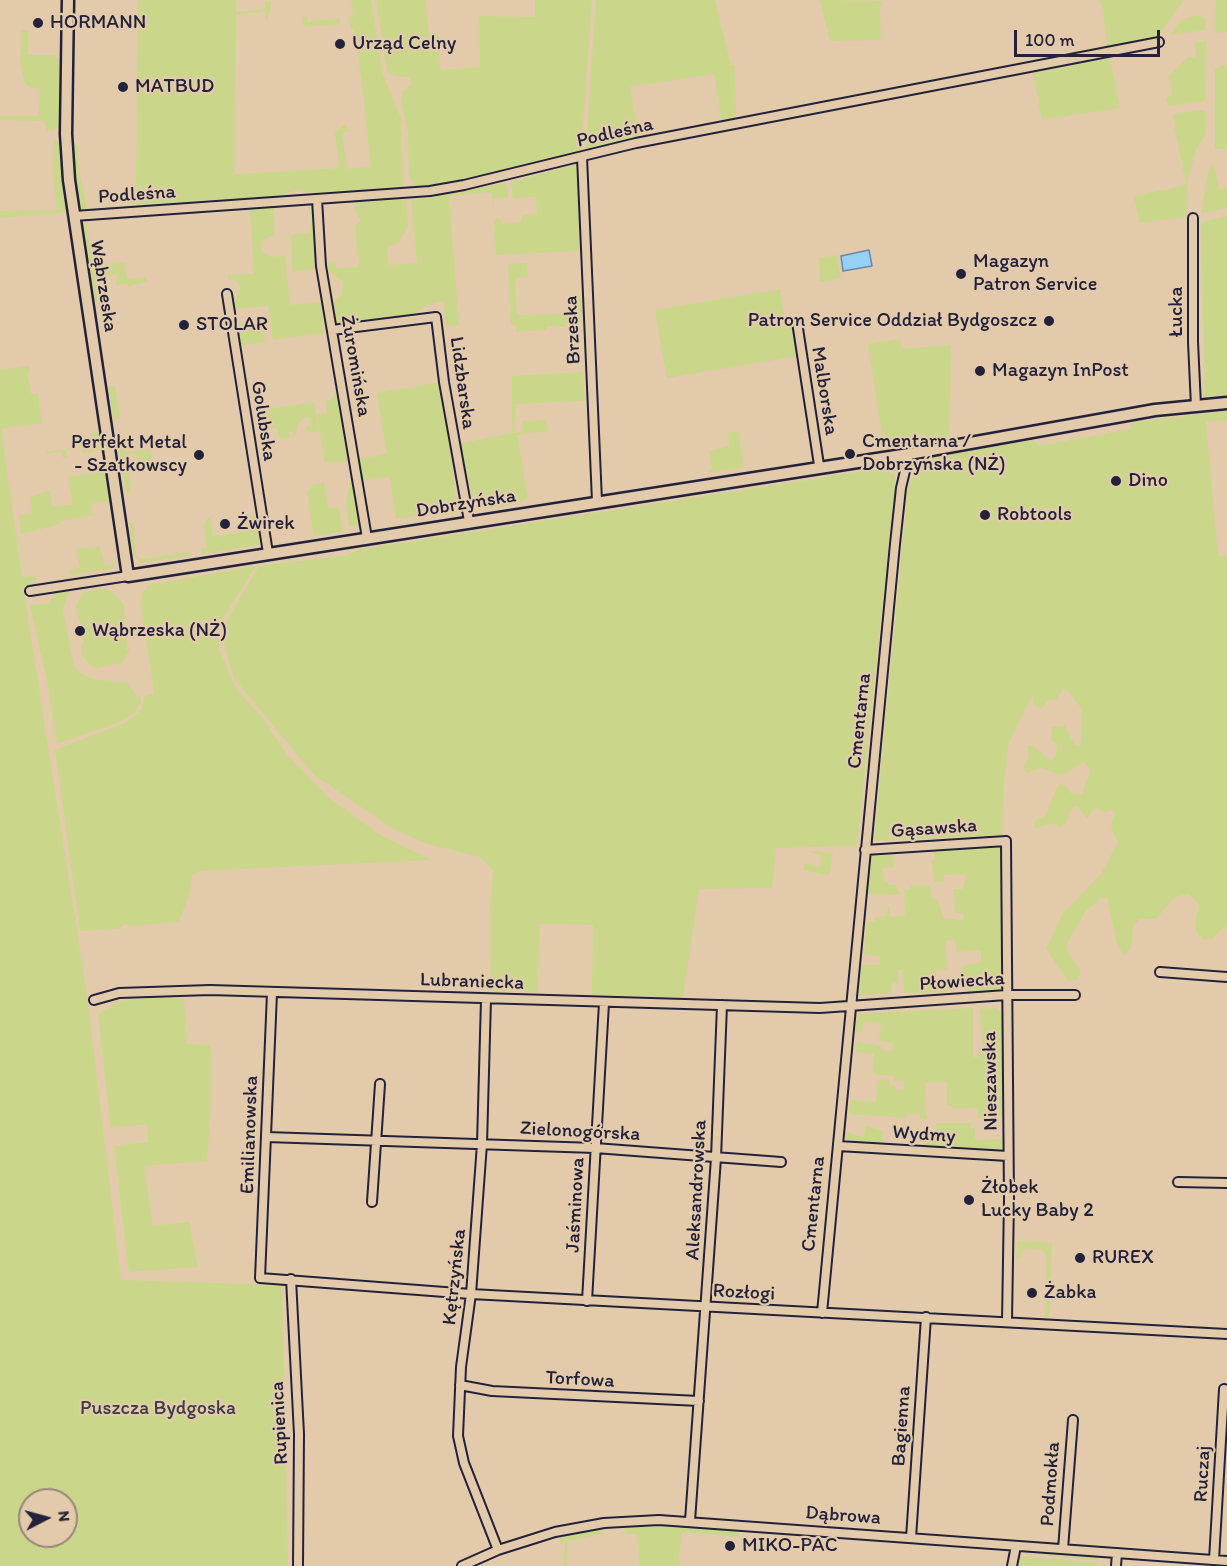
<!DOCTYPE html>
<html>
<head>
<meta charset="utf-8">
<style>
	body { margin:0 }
	#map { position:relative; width:1227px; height:1566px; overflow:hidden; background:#e3caab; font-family:Itim,sans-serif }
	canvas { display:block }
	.north { position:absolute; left:18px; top:1488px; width:60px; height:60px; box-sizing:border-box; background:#e3caab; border:2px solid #96877e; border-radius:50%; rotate:84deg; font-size:16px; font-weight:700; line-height:24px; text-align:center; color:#22223b }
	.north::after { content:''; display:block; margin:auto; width:21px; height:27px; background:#22223b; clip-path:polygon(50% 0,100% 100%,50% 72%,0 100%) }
	.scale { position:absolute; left:1014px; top:30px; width:146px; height:27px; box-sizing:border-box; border:3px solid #22223b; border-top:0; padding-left:8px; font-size:18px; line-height:21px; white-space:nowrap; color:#22223b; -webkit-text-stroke:4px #e3caab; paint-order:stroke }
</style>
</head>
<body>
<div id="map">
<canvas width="1227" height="1566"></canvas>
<div class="north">N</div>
<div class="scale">100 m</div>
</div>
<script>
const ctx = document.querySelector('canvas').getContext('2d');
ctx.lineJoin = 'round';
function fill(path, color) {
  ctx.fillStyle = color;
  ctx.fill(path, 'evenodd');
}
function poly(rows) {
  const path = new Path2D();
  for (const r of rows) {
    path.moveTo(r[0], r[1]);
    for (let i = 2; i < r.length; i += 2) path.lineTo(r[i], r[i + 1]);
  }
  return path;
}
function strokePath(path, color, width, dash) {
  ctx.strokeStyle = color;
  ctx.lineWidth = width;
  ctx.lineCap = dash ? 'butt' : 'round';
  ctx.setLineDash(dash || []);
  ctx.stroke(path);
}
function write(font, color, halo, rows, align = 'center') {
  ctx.font = font + ' Itim,sans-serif';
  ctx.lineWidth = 4.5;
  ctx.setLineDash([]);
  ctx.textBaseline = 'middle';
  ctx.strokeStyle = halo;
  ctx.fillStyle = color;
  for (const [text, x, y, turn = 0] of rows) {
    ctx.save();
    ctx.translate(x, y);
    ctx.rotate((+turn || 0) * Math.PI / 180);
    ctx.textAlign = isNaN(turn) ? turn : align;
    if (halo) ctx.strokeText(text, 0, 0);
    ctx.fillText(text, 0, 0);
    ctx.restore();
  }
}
const green = poly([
	[138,0,236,0,236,12,265,9,265,1,271,2,271,9,266,21,265,11,236,15,234,174,239,174,339,168,335,133,345,124,350,131,342,133,347,169,371,167,363,91,354,30,351,30,349,17,353,16,351,0,371,0,383,75,401,118,403,187,320,194,298,190,273,198,249,200,210,200,160,204,146,208,89,211,81,209,77,205,71,148,79,145,78,164,87,209,136,205],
	[376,0,425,0,429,34,436,33,441,70,480,67,479,16,535,17,535,0,592,0,581,151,452,184,423,188,414,185,409,175,408,133,401,102,403,92,412,83,410,77,396,77,387,71],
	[596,0,715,0,731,65,735,65,736,118,722,124,714,74,630,87,639,138,586,149],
	[820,0,883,1,880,10,881,40,830,41],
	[1099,0,1184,0,1156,38,1107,49,1103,9],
	[1216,0,1227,0,1227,32,1215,33],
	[1198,15,1206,20,1205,30,1170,35,1181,20],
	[307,16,308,22,340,18,340,24,304,27,302,17],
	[22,30,28,31,28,55,55,55,59,60,59,126,52,132,47,130,43,121,0,120,0,116,39,116,40,89,29,87,25,83,20,61],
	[1206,41,1205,101,1168,106,1166,98,1172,94,1169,76,1188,57,1196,57,1195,43],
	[1110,58,1120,108,1042,120,1033,73],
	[1223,65,1227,70,1227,149,1215,149,1215,69],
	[1203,110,1206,113,1205,136,1196,150,1188,179,1186,217,1140,223,1134,196,1183,186,1186,183,1172,114],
	[54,139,61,143,69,212,0,218,0,211,57,210,53,170],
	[578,164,579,251,496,255,492,192,449,196,459,325,446,326,443,301,427,305,411,316,393,320,336,327,334,301,343,294,342,281,326,270,324,253,326,253,327,262,335,262,336,268,359,267,355,225,361,221,354,208,357,202,407,199,408,228,398,243,387,247,388,265,417,263,411,200,506,183,508,198,493,199,494,219,501,219,502,224,522,222,522,215,537,214,536,197,513,198,511,182],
	[1210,165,1214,165,1219,189,1227,188,1227,208,1201,213],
	[309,205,313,205,315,211,318,268,292,272,291,235,311,233],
	[274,207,274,235,262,241,261,250,270,257,285,256,290,305,322,302,324,333,273,340,268,306,236,309,232,307,240,289,237,281,228,279,228,275,254,274,250,208],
	[1227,216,1227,395,1205,397,1201,222],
	[86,221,93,264,125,263,127,279,146,277,147,281,128,287,128,284,116,285,117,274,101,276,102,285,96,286,98,302,94,300,82,228],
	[837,255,841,278,820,282,819,258],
	[527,263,528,277,515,278,517,315,568,314,576,322,580,317,571,313,577,307,577,297,581,295,582,323,565,323,565,327,547,326,546,330,516,332,516,325,511,325,508,264],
	[780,289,786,324,794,323,798,356,667,378,655,310],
	[246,321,247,325,251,327,264,327,265,342,239,346,235,323],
	[900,339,902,349,951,345,949,439,911,445,875,445,875,442,883,441,868,344],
	[29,366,30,372,27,373,31,394,38,394,42,423,1,429,22,577,36,576,37,580,27,582,37,583,36,586,23,587,87,995,121,1280,282,1285,288,1566,0,1566,0,370],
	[30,1500,66,1500,66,1536,30,1536],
	[583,372,585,401,516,404,514,433,523,432,522,421,545,420,547,423,547,431,517,435,528,497,519,503,518,499,513,500,514,504,498,507,497,502,492,503,492,508,476,508,458,444,512,433,512,376],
	[441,382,458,512,442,516,441,512,396,519,390,477,361,481,357,459,387,454,377,393],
	[115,386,120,418,114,419,108,387],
	[336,392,337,398,343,403,352,460,325,463,317,415,327,413,326,401,331,400],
	[314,402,319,433,305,430,305,427,312,425,311,418,305,418,297,425,295,440,293,431,289,432,290,438,280,439,277,428,269,429,267,417,257,418,256,411],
	[1227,411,1227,420,1206,422,1218,556,1227,556,1227,924,1212,939,1203,940,1196,931,1195,923,1199,905,1189,894,1182,895,1174,898,1156,919,1139,919,1133,927,1131,949,1124,956,1117,944,1107,898,1101,898,1085,912,1067,944,1067,951,1081,971,1078,979,1069,981,1046,949,1063,913,1101,874,1118,842,1111,829,1112,820,1116,815,1113,810,1104,812,1094,808,1087,819,1077,805,1071,809,1067,822,1061,828,1051,823,1035,829,1035,821,1045,816,1057,787,1061,784,1067,786,1070,793,1082,794,1091,770,1084,762,1062,775,1041,768,1028,773,1023,769,1028,758,1028,746,1032,745,1047,758,1052,760,1056,756,1057,745,1051,739,1052,727,1065,726,1074,744,1077,746,1081,745,1082,709,1068,691,1063,689,1056,700,1049,700,1041,709,1034,704,1033,694,1009,742,1004,779,1002,835,874,841,908,488,914,475,931,458,1033,440,1039,446,1131,429,1131,424,1134,422],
	[738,431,744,467,708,473,712,468,709,451,729,446,728,433],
	[96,432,99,433,100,450,83,454,82,448,66,450,67,458,63,458,62,452,46,454,46,452,92,445,91,435],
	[124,438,126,451,151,450,153,460,151,462,139,463,135,453,127,455,131,493,126,492,118,445],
	[103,460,107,469,110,501,90,504,92,516,60,521,60,524,21,534,19,515,32,513,30,497,50,490,52,506,73,505,68,477,101,472,100,461],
	[879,463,880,466,624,505,623,502],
	[884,468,895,476,895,482,857,846,776,848,772,888,699,889,683,997,592,995,593,925,540,924,537,992,491,991,490,908,493,870,480,857,424,843,392,828,313,774,234,678,224,644,224,625,259,566,349,555,357,550],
	[356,479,363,524,349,526,346,504,350,480],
	[324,482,328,508,339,507,342,527,341,532,314,536,307,492,314,484],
	[255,515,261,538,259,545,202,554,201,549,207,548,204,525,208,518,214,516,210,519,213,537,239,533,240,527,244,526,239,517],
	[133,521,136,555,141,559,188,552,189,556,140,563,133,552,129,523],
	[486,524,486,527,356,548,348,552,348,547],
	[114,544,117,560,113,568,70,575,69,570,80,568,77,552,73,549,99,546,105,565,113,564,116,560],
	[290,555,293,561,284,559,171,577,171,573],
	[256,566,219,624,219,649,235,687,264,720,288,756,329,798,382,836,431,860,200,871,192,875,190,892,179,922,134,926,124,924,119,929,80,931,55,750,127,722,141,710,145,696,154,694,141,605,143,593,149,585],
	[104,588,115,594,124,605,127,649,130,649,122,663,97,668,88,664,82,654,81,645,84,644,76,605,84,592],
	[69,590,63,611,74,666,82,674,93,679,128,683,137,697,141,696,141,702,133,714,117,723,57,744,47,681,30,605,49,603,55,593],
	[1000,847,1003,992,968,992,967,981,962,981,961,966,981,962,981,950,957,952,955,940,945,941,947,969,936,970,936,981,946,981,947,992,904,993,903,970,898,970,898,983,891,983,892,993,859,995,862,965,880,965,880,956,864,955,867,922,875,922,875,917,887,916,888,906,890,906,890,917,905,916,904,890,911,890,911,885,930,886,932,899,938,899,943,918,964,920,963,913,955,913,954,895,954,889,963,889,966,874,944,875,944,882,935,882,931,860,935,860,934,851],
	[808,851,833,853,829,876,803,870,805,863,820,867,823,857],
	[893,855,895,867,882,868,883,881,888,881,888,885,896,885,900,895,868,894,870,856],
	[156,997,184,999,187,1044,211,1045,210,1121,207,1161,144,1166,153,1226,189,1222,198,1267,129,1272,114,1146,148,1142,147,1124,111,1128,98,1014,120,1001],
	[973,1008,973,1057,979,1057,979,1049,983,1049,980,1009,996,1008,1002,1013,1002,1117,978,1118,978,1108,953,1109,952,1106,947,1106,947,1082,925,1083,926,1120,920,1119,920,1113,907,1115,907,1118,849,1114,850,1100,876,1102,878,1080,889,1080,889,1085,896,1086,896,1090,904,1090,904,1081,893,1080,893,1076,873,1074,874,1054,855,1052,857,1042,881,1046,881,1050,892,1051,893,1043,879,1041,881,1024,864,1022,863,1032,855,1032,857,1014],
	[936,1123,971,1123,971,1128,975,1128,975,1140,1003,1139,1003,1152,924,1147,924,1137,936,1134],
	[866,1125,883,1131,883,1146,853,1143,853,1140,845,1139,846,1132,864,1137],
	[1018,1241,1052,1243,1049,1318,1045,1318,1047,1259,1043,1250,1023,1248,1022,1255,1017,1259],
	[671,1524,736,1529,740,1537,682,1532,678,1566,640,1566,637,1534,626,1534,624,1529,631,1525],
	[590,1529,598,1529,604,1534,568,1541,566,1566,563,1566,565,1542,559,1543,562,1536],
	[1030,1551,1098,1556,1098,1560,1022,1553],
	[1023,1557,1098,1563,1098,1566,1017,1565,1018,1558]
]);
const water = poly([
	[869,250,872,266,843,271,841,256,869,250]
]);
const street = poly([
	[582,157,597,501],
	[317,199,321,266,367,538],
	[74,216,430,191,464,185,636,143,1159,42],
	[1193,218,1193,342,1196,406],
	[227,294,268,553],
	[797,322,819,465],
	[332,330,436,317,444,382,469,521],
	[30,591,128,576],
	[865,850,1006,841,1009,1199,1007,1321],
	[1160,972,1227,977],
	[272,993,260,1278,471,1294,1227,1334],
	[486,999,482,1144,471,1294,461,1367,458,1436,464,1463,498,1550],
	[94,1000,119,993,210,990,820,1008,1007,995,1075,995],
	[266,1137,595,1148,781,1162],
	[838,1146,1008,1156],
	[1178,1182,1227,1183],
	[372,1202,380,1084],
	[291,1279,299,1434,298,1566],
	[587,1301,604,1003],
	[822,1313,895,544,901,488,909,454],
	[460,1385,492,1391,699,1401],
	[690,1521,716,1158,722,1005],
	[911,1538,926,1317],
	[1063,1549,1073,1420],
	[1214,1560,1224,1389],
	[462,1566,498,1550,555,1532,604,1523,659,1520,1227,1561],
	[1012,1566,1016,1546],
	[1116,1566,1117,1553]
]);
const secondary = poly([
	[68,0,66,134,69,180,128,576,909,454,1155,410,1227,403]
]);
const markers = [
	[38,23,6,"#22223b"],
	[340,44,6,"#22223b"],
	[123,87,6,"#22223b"],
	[961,274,6,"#22223b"],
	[1049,321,6,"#22223b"],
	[184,325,6,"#22223b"],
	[980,371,6,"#22223b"],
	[850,454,6,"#22223b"],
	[199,455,6,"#22223b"],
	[1116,481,6,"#22223b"],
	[985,515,6,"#22223b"],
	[225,524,6,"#22223b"],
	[80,631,6,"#22223b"],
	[969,1200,6,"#22223b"],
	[1080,1258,6,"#22223b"],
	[1032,1293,6,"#22223b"],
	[730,1546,6,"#22223b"]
];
const poiNames = [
	["HORMANN",50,23],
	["Urząd Celny",352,44],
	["MATBUD",135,87],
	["Magazyn",973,262],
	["Patron Service",973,285],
	["Patron Service Oddział Bydgoszcz",1037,321,"right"],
	["STOLAR",196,325],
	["Magazyn InPost",992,371],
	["Cmentarna /",862,442],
	["Dobrzyńska (NŻ)",862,465],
	["Perfekt Metal",187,443,"right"],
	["- Szatkowscy",187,466,"right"],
	["Dino",1128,481],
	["Robtools",997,515],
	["Żwirek",237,524],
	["Wąbrzeska (NŻ)",92,631],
	["Żłobek",981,1188],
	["Lucky Baby 2",981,1211],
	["RUREX",1092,1258],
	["Żabka",1044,1293],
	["MIKO-PAC",742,1546]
];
const streetNames = [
	["Podleśna",615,133,-13],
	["Podleśna",137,195,-4],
	["Wąbrzeska",103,286,81],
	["Łucka",1177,312,-90],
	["Brzeska",573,330,-93],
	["Żuromińska",355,366,80],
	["Lidzbarska",462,383,82],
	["Malborska",824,391,81],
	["Golubska",263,421,81],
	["Dobrzyńska",466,504,-9],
	["Cmentarna",860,721,-84],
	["Gąsawska",934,829,-4],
	["Lubraniecka",472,982,2],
	["Płowiecka",962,982,-4],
	["Nieszawska",991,1081,-91],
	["Zielonogórska",580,1132,3],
	["Emilianowska",250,1135,-88],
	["Wydmy",924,1135,4],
	["Aleksandrowska",697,1190,-87],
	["Cmentarna",814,1204,-84],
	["Jaśminowa",576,1205,-87],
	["Kętrzyńska",455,1277,-84],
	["Rozłogi",744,1293,3],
	["Torfowa",580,1380,3],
	["Rupienica",280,1423,-93],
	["Bagienna",902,1426,-86],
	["Ruczaj",1203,1474,-87],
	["Podmokła",1051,1484,-86],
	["Dąbrowa",843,1516,4]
];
const parkNames = [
	["Puszcza Bydgoska",158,1409]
];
fill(green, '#cad78a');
fill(water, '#95d0f5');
strokePath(water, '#678aab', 1.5);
strokePath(street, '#22223b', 12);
strokePath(secondary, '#22223b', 15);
strokePath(street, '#e3caab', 8);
strokePath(secondary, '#e3caab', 10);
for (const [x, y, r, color] of markers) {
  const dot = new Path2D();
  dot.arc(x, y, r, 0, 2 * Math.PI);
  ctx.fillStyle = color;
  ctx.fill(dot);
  strokePath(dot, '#e3caab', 2);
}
write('20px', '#22223b', '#e3caab', poiNames, 'left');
write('20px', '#22223b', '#e3caab', streetNames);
write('20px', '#3b3d47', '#e3caab', parkNames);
</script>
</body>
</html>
